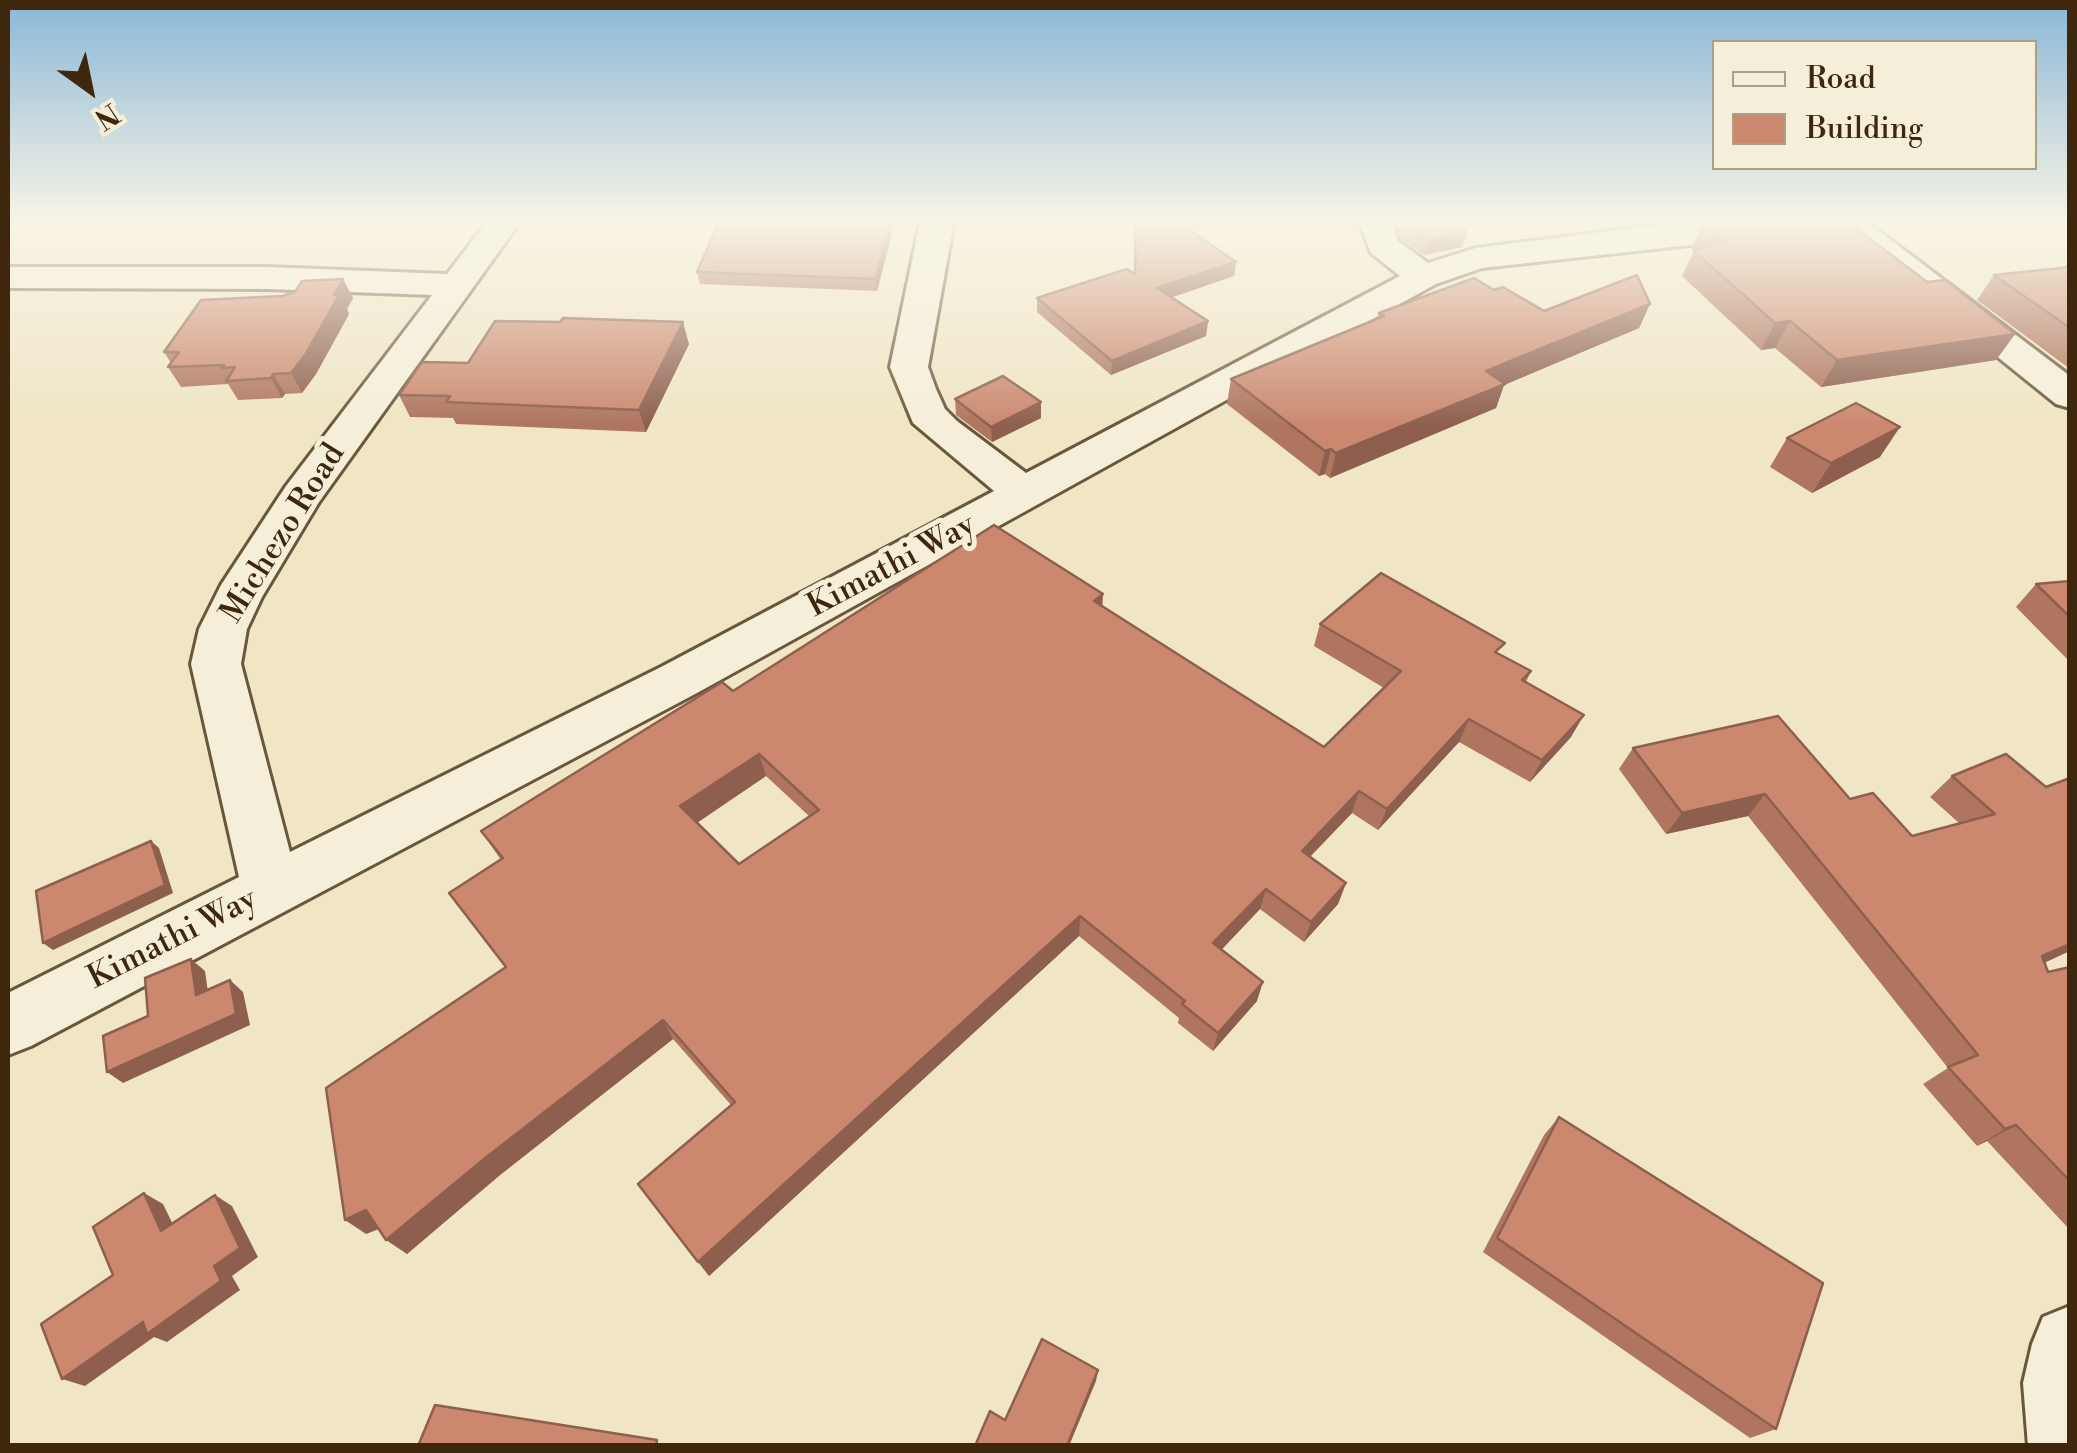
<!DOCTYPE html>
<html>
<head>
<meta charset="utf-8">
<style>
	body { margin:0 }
	#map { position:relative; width:2077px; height:1453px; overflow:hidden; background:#f0e6c6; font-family:"Libre Bodoni",serif }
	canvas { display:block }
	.frame { position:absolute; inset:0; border:10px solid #3e270d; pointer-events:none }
	.legend { position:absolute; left:1712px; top:40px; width:325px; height:130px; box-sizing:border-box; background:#f5efda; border:2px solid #ac9f88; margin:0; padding:12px 18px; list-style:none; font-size:30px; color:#3e270d }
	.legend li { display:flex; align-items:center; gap:20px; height:50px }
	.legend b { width:50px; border:2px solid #ac9f88 }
	.north { position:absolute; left:40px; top:40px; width:100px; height:100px; -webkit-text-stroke:8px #f5efda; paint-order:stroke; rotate:147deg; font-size:28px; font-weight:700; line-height:40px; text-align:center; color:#3e270d }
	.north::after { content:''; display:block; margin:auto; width:35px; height:45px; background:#3e270d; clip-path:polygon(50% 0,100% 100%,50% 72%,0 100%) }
</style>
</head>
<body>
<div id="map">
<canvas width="2077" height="1453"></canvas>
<div class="frame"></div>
<ul class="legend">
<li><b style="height:12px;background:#f5efda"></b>Road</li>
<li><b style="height:28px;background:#cb886f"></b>Building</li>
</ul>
<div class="north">N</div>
</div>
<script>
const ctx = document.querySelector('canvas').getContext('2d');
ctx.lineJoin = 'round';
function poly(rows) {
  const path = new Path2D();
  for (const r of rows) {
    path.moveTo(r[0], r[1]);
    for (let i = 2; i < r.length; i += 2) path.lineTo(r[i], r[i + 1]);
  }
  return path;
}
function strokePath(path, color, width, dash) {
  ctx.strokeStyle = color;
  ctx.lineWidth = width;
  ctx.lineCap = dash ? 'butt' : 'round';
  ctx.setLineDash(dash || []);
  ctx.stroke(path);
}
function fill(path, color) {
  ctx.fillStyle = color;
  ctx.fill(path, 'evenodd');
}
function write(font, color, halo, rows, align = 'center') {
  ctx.font = font + ' "Libre Bodoni",serif';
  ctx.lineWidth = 10;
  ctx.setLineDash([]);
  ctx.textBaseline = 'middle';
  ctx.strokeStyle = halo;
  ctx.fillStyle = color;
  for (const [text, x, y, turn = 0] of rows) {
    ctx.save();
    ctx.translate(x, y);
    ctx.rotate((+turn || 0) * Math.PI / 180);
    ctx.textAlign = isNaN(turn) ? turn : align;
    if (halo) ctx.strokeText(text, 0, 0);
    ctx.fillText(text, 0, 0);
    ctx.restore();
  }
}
const minor = poly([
	[487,222,520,222,319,502,262,597,247,629,241,664,290,852,661,667,994,491,913,423,890,367,920,222,954,222,928,367,936,389,945,409,957,421,1026,473,1400,276,1371,253,1359,222,1392,222,1398,241,1428,263,1476,248,1633,228,1695,222,1824,222,1820,229,1808,232,1482,268,1436,284,697,693,31,1046,8,1055,8,993,239,877,191,664,199,629,221,585,286,486,432,295,267,289,8,288,8,267,267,267,447,274,487,222],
	[1830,222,1867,222,2070,376,2070,408,2056,404,1830,222],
	[2070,1306,2070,1446,2028,1446,2023,1383,2032,1344,2043,1317,2070,1306]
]);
const wall = poly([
	[719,222,895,222,877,291,700,284,697,272],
	[1135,222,1186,227,1186,222,1359,222,1357,228,1189,229,1236,262,1234,276,1171,298,1208,321,1206,336,1111,375,1037,312,1037,298,1134,273],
	[1394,222,1489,222,1488,226,1458,225,1467,232,1462,247,1424,255,1401,239],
	[1703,223,1927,282,2015,334,1996,360,1821,387,1775,348,1761,350,1682,276,1694,251,1691,249],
	[2070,267,2070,369,1977,300,1994,275],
	[343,279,353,298,347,309,349,314,316,374,302,393,285,394,282,398,238,400,228,384,181,387,168,367,171,363,164,352,282,296],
	[1494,290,1544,311,1650,304,1639,328,1504,385,1496,408,1330,478,1325,474,1319,476,1227,404,1231,379,1377,319,1379,313],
	[689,344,646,432,456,424,453,418,410,417,399,395,468,363],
	[955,399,1041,418,992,442,956,415],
	[1787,438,1880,457,1812,493,1770,467],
	[2070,581,2070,662,2016,607,2036,584],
	[1102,606,1324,747,1384,688,1314,646,1320,624,1500,654,1531,671,1526,682,1571,737,1530,782,1459,742,1378,830,1352,813,1310,857,1346,883,1338,904,1304,942,1260,909,1221,950,1257,1001,1213,1051,1178,1023,1179,1018,1079,936,709,1276,731,1105,673,1039,500,1175,407,1254,379,1229,366,1234,505,967,501,860,481,831,733,691],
	[766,776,809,816,739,864,697,823],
	[1633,748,1850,799,1912,836,1959,823,1930,797,1952,776,2006,754,2045,963,2048,972,2070,967,2070,1230,1987,1141,1977,1146,1923,1084,1948,1068,1748,816,1666,834,1619,769],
	[1559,1117,1776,1429,1750,1438,1483,1252,1544,1135]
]);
const shadedWall = poly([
	[890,222,895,222,877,291,876,279],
	[1467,232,1462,247,1424,255,1428,240],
	[1236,262,1234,276,1156,302,1157,288],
	[343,279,353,298,347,309,349,314,316,374,302,393,291,373],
	[1650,304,1639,328,1504,385,1496,408,1330,478,1336,453,1486,371],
	[1208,321,1206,336,1111,375,1112,361],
	[1790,321,1775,348,1761,350,1775,323],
	[683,322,689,344,646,432,639,410],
	[2015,334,1996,360,1821,387,1837,360],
	[273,374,285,394,282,398,271,378],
	[1041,402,1041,418,992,442,991,427],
	[1900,427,1880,457,1812,493,1831,463],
	[1331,449,1325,474,1319,476,1325,451],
	[1103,594,1102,616,1094,601],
	[1584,715,1571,737,1530,782,1542,760],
	[1469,719,1459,742,1378,830,1387,809],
	[759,754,766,776,689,828,680,806],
	[1359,791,1352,813,1295,872,1302,851],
	[1765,794,1748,816,1666,834,1682,813],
	[151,841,159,848,173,893,53,950,43,943],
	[1346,883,1338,904,1304,942,1311,922],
	[1266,889,1260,909,1209,963,1213,943],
	[1080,916,1079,936,709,1276,698,1262],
	[2070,944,2070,951,2016,976,2042,956],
	[191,959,205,971,210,1006,196,995],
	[230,980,243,992,250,1025,123,1083,107,1072],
	[1263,982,1257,1001,1213,1051,1218,1033],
	[663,1020,673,1039,500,1175,407,1254,386,1240,484,1159],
	[2016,1125,1987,1141,1977,1146,2005,1129],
	[144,1193,163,1204,181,1241,161,1231],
	[215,1195,232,1206,258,1257,232,1276,240,1290,167,1342,154,1337,85,1386,62,1379,214,1266],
	[366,1210,387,1225,366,1234,345,1220],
	[1098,1370,1096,1381,1069,1446,1068,1443]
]);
const building = poly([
	[719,222,890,222,876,279,697,272,719,222],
	[1136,222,1179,222,1236,262,1157,288,1208,321,1112,361,1037,298,1127,269,1135,274,1136,222],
	[1404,222,1455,222,1467,232,1428,240,1404,222],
	[1709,222,1848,222,1927,282,1945,280,2015,334,1837,360,1790,321,1775,323,1694,251,1722,240,1703,223,1709,222],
	[2070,267,2070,328,1994,275,2070,267],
	[1637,275,1650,304,1486,371,1505,384,1336,453,1331,449,1325,451,1231,379,1384,316,1379,313,1474,278,1494,290,1503,287,1544,311,1637,275],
	[343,279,334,295,339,295,305,355,291,373,273,374,271,378,226,381,235,367,222,368,224,365,168,367,179,352,164,352,201,300,282,296,295,292,302,281,343,279],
	[563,318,683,322,639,410,446,402,450,396,399,395,422,362,468,363,495,321,560,322,563,318],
	[1003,376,1041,402,991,427,955,399,1003,376],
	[1856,403,1900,427,1831,463,1787,438,1856,403],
	[994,525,1103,594,1094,601,1324,747,1401,671,1320,624,1381,573,1505,643,1495,652,1531,671,1522,680,1584,715,1542,760,1469,719,1387,809,1359,791,1302,851,1346,883,1311,922,1266,889,1213,943,1263,982,1218,1033,1182,1004,1185,1001,1080,916,698,1262,638,1184,735,1102,663,1020,484,1159,386,1240,366,1210,345,1220,326,1088,506,967,449,893,503,858,481,831,722,682,733,691,994,525],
	[759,754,819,810,739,864,680,806,759,754],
	[2070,581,2070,617,2036,584,2070,581],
	[1778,716,1850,799,1873,793,1912,836,1995,814,1952,776,2006,754,2046,787,2070,778,2070,944,2042,956,2048,972,2070,967,2070,1181,2016,1125,2005,1129,1948,1067,1978,1055,1765,794,1682,813,1633,748,1778,716],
	[151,841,165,885,43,943,36,891,151,841],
	[191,959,196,995,230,980,236,1014,107,1072,103,1036,148,1016,145,978,191,959],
	[1559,1117,1823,1283,1776,1429,1497,1238,1559,1117],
	[144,1193,161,1231,215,1195,240,1248,214,1266,221,1281,147,1334,143,1322,62,1379,41,1324,113,1275,93,1227,144,1193],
	[1042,1339,1098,1370,1068,1443,1073,1446,975,1446,990,1411,1005,1420,1042,1339],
	[435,1405,657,1440,656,1446,418,1446,435,1405]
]);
const streetNames = [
	["Michezo Road",284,534,-58],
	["Kimathi Way",892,567,-28],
	["Kimathi Way",173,940,-27]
];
strokePath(minor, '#6a573b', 6);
fill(minor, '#f5efda');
fill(wall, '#af755f');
fill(shadedWall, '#8e5f4e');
fill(building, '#cb886f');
strokePath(building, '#8e5f4e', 2.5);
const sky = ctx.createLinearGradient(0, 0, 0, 426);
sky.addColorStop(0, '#8bb7d8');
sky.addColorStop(0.52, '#f8f4e5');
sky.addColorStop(1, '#f8f4e500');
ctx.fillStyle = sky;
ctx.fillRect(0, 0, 2077, 426);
write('32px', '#3e270d', '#f5efda', streetNames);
</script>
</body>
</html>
